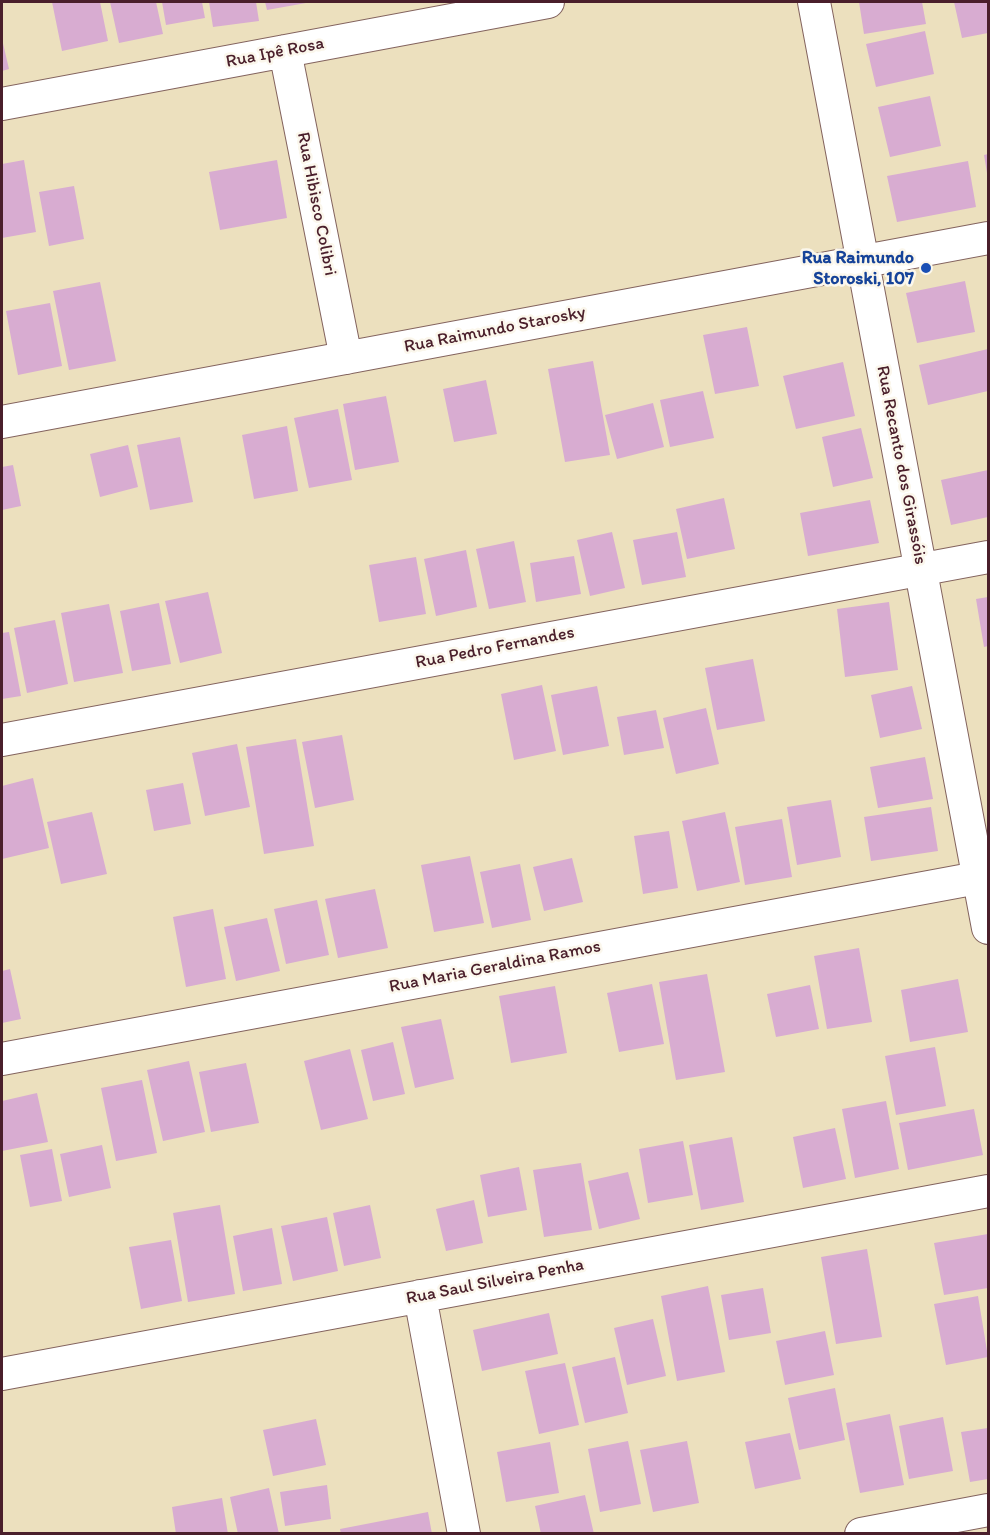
<!DOCTYPE html>
<html>
<head>
<meta charset="utf-8">
<style>
	body { margin:0 }
	#map { position:relative; width:990px; height:1535px; overflow:hidden; background:#ece0be; font-family:Itim,sans-serif }
	canvas { display:block }
	.frame { position:absolute; inset:0; border:3px solid #4a1f2b; pointer-events:none }
</style>
</head>
<body>
<div id="map">
<canvas width="990" height="1535"></canvas>
<div class="frame"></div>
</div>
<script>
const ctx = document.querySelector('canvas').getContext('2d');
ctx.lineJoin = 'round';
function fill(path, color) {
  ctx.fillStyle = color;
  ctx.fill(path, 'evenodd');
}
function poly(rows) {
  const path = new Path2D();
  for (const r of rows) {
    path.moveTo(r[0], r[1]);
    for (let i = 2; i < r.length; i += 2) path.lineTo(r[i], r[i + 1]);
  }
  return path;
}
function strokePath(path, color, width, dash) {
  ctx.strokeStyle = color;
  ctx.lineWidth = width;
  ctx.lineCap = dash ? 'butt' : 'round';
  ctx.setLineDash(dash || []);
  ctx.stroke(path);
}
function write(font, color, halo, rows, align = 'center') {
  ctx.font = font + ' Itim,sans-serif';
  ctx.lineWidth = 5;
  ctx.setLineDash([]);
  ctx.textBaseline = 'middle';
  ctx.strokeStyle = halo;
  ctx.fillStyle = color;
  for (const [text, x, y, turn = 0] of rows) {
    ctx.save();
    ctx.translate(x, y);
    ctx.rotate((+turn || 0) * Math.PI / 180);
    ctx.textAlign = isNaN(turn) ? turn : align;
    if (halo) ctx.strokeText(text, 0, 0);
    ctx.fillText(text, 0, 0);
    ctx.restore();
  }
}
const building = poly([
	[52,2,100,2,108,41,62,51],
	[110,2,156,2,163,34,119,43],
	[162,2,202,2,205,18,166,25],
	[209,2,256,2,259,21,213,27],
	[265,2,306,2,306,3,267,10],
	[859,2,922,2,926,24,864,34],
	[954,2,988,2,988,33,962,38],
	[925,31,934,74,876,87,866,44],
	[2,39,9,69,2,71],
	[930,96,941,146,890,157,878,107],
	[988,154,988,173,987,173,984,155],
	[24,160,36,232,2,238,2,164],
	[277,160,287,218,220,230,209,172],
	[968,161,976,207,897,222,887,176],
	[74,186,84,239,49,246,39,192],
	[965,281,975,332,917,343,906,293],
	[100,282,116,361,69,370,53,291],
	[50,303,62,366,18,375,6,311],
	[747,327,759,386,715,394,703,335],
	[988,349,988,391,928,405,919,365],
	[593,361,610,455,565,462,548,369],
	[843,362,855,416,796,429,783,376],
	[486,380,497,434,454,442,443,389],
	[703,391,714,438,670,447,660,400],
	[386,396,399,462,355,470,343,404],
	[653,403,664,447,617,459,605,415],
	[338,409,352,480,309,488,294,418],
	[287,426,298,491,254,499,242,435],
	[861,428,873,478,833,487,822,437],
	[180,437,193,502,150,510,137,445],
	[128,445,138,487,100,497,90,454],
	[13,465,21,506,2,510,2,467],
	[988,470,988,517,951,525,941,480],
	[724,498,735,549,687,559,676,509],
	[870,500,879,543,808,556,800,513],
	[612,532,625,588,590,596,577,540],
	[677,532,686,577,642,585,633,540],
	[514,541,526,602,489,609,476,549],
	[466,550,477,607,436,616,424,559],
	[574,556,581,594,536,602,530,563],
	[416,557,426,614,379,622,369,565],
	[208,592,222,653,180,663,165,601],
	[988,597,988,646,984,647,976,599],
	[889,602,898,670,845,677,837,609],
	[159,603,171,664,132,671,120,611],
	[109,604,123,673,74,682,61,613],
	[55,620,68,684,27,693,14,628],
	[9,632,21,696,2,699,2,633],
	[753,659,765,721,717,730,705,668],
	[542,685,556,751,514,760,501,694],
	[597,686,609,746,563,755,551,695],
	[912,686,922,729,880,738,871,695],
	[706,708,719,764,676,774,663,718],
	[656,710,664,748,624,755,617,717],
	[342,735,354,800,315,808,302,742],
	[296,739,314,846,264,854,246,747],
	[237,744,250,807,205,816,192,753],
	[925,757,933,799,878,808,870,767],
	[33,778,49,848,2,859,2,786],
	[183,783,191,824,154,831,146,790],
	[831,800,841,857,797,865,787,807],
	[931,807,938,851,871,861,864,817],
	[92,812,107,874,61,884,47,822],
	[725,812,740,882,697,891,682,821],
	[782,819,792,877,745,885,735,827],
	[669,831,678,888,643,894,634,836],
	[470,856,484,923,434,932,421,865],
	[572,858,583,902,544,911,533,867],
	[520,864,531,920,492,928,480,872],
	[375,889,388,948,338,958,325,899],
	[317,900,329,955,286,964,274,909],
	[213,909,226,979,186,987,173,917],
	[267,918,280,971,236,981,224,927],
	[859,948,872,1022,827,1029,814,956],
	[10,969,21,1019,2,1023,2,971],
	[707,974,725,1072,676,1080,659,982],
	[958,979,968,1032,910,1042,901,990],
	[652,984,664,1044,619,1052,607,993],
	[810,985,819,1029,776,1037,767,994],
	[555,986,567,1053,511,1063,499,996],
	[441,1019,454,1079,415,1088,401,1027],
	[393,1042,405,1094,373,1101,361,1050],
	[935,1047,946,1106,896,1115,885,1056],
	[350,1049,368,1119,321,1130,304,1061],
	[189,1061,205,1132,163,1141,147,1070],
	[246,1063,259,1123,211,1132,199,1072],
	[142,1080,157,1153,116,1161,101,1088],
	[37,1093,48,1142,2,1151,2,1101],
	[886,1101,899,1169,855,1178,842,1109],
	[974,1109,983,1155,908,1170,899,1123],
	[835,1128,846,1179,803,1188,793,1137],
	[732,1137,744,1202,701,1210,689,1145],
	[683,1141,693,1195,648,1203,639,1149],
	[102,1145,111,1188,69,1197,60,1154],
	[52,1149,62,1201,30,1207,20,1155],
	[581,1163,592,1230,544,1237,533,1170],
	[519,1167,527,1210,488,1217,480,1175],
	[628,1172,640,1219,599,1229,588,1181],
	[474,1200,483,1243,446,1251,436,1209],
	[220,1205,235,1294,188,1302,173,1213],
	[370,1205,381,1258,344,1266,333,1213],
	[327,1217,338,1271,293,1281,281,1226],
	[272,1228,282,1284,243,1291,233,1236],
	[988,1234,988,1288,944,1295,934,1243],
	[171,1240,182,1301,141,1309,129,1247],
	[867,1249,882,1337,836,1344,821,1257],
	[708,1286,725,1372,677,1381,661,1296],
	[763,1288,771,1333,729,1340,721,1295],
	[978,1296,988,1357,946,1365,934,1304],
	[549,1313,558,1354,482,1371,473,1330],
	[653,1319,666,1376,627,1385,614,1328],
	[825,1331,834,1375,785,1385,776,1341],
	[615,1357,628,1413,585,1423,572,1367],
	[565,1363,579,1425,539,1434,525,1371],
	[835,1388,845,1440,799,1450,788,1398],
	[890,1414,904,1485,860,1493,846,1423],
	[943,1417,953,1471,909,1479,899,1426],
	[316,1419,326,1465,273,1476,263,1430],
	[988,1428,988,1479,970,1482,961,1432],
	[790,1433,801,1479,755,1489,745,1442],
	[628,1441,641,1504,600,1512,588,1449],
	[687,1441,699,1503,653,1512,640,1450],
	[550,1442,559,1493,506,1502,497,1452],
	[327,1485,331,1519,285,1526,280,1492],
	[269,1488,279,1534,238,1534,230,1497],
	[585,1495,594,1534,541,1534,535,1506],
	[222,1498,228,1534,176,1534,172,1507],
	[428,1512,432,1534,341,1534,340,1529]
]);
const minor = poly([
	[814,2,988,928],
	[285,51,346,358],
	[2,104,548,2],
	[2,422,988,238],
	[2,740,988,557],
	[2,1059,988,876],
	[420,1296,464,1534],
	[2,1374,988,1191],
	[861,1534,988,1510]
]);
const markers = [
	[926,268,6,"#1a4fb4"]
];
const streetNames = [
	["Rua Ipê Rosa",275,53,-11],
	["Rua Hibisco Colibri",316,204,79],
	["Rua Raimundo Starosky",495,330,-11],
	["Rua Recanto dos Girassóis",901,465,79],
	["Rua Pedro Fernandes",495,648,-11],
	["Rua Maria Geraldina Ramos",495,967,-11],
	["Rua Saul Silveira Penha",495,1282,-11]
];
const transitNames = [
	["Rua Raimundo",914,258],
	["Storoski, 107",914,279]
];
fill(building, '#d8acd1');
strokePath(minor, '#83635e', 34);
strokePath(minor, '#fff', 32);
for (const [x, y, r, color] of markers) {
  const dot = new Path2D();
  dot.arc(x, y, r, 0, 2 * Math.PI);
  ctx.fillStyle = color;
  ctx.fill(dot);
  strokePath(dot, '#fbf7ec', 2);
}
write('18px', '#4a1f2b', '#fbf7ec', streetNames);
write('bold 18px', '#164399', '#fbf7ec', transitNames, 'right');
</script>
</body>
</html>
